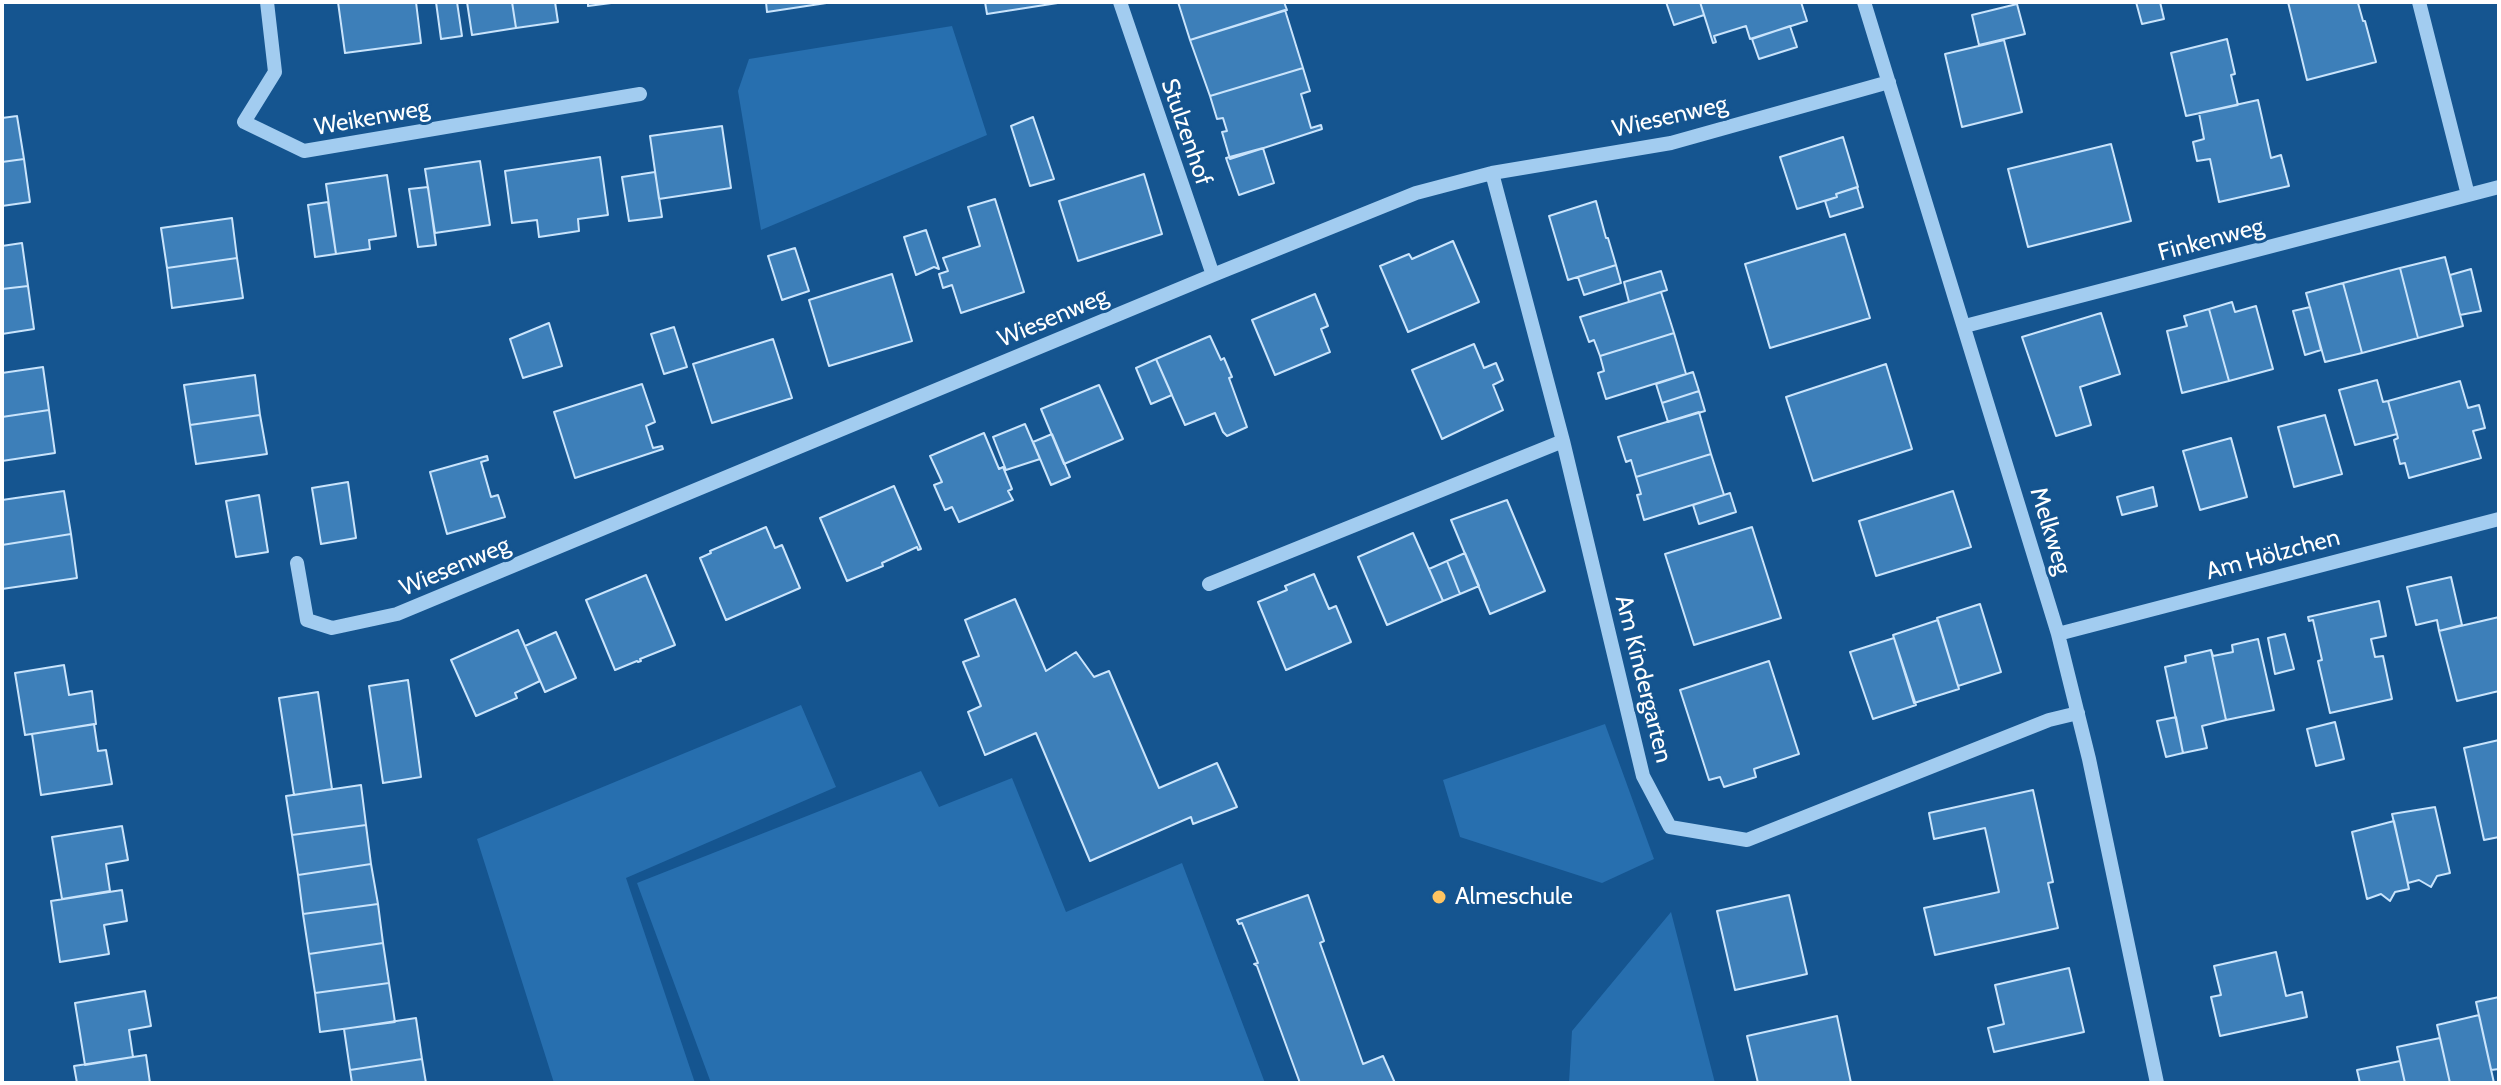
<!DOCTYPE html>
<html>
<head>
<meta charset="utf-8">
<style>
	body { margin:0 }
	#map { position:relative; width:2501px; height:1085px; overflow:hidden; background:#155590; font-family:Cabin,sans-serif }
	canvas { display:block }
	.frame { position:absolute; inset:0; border:4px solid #fff; pointer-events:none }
</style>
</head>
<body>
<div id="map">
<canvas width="2501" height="1085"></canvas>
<div class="frame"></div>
</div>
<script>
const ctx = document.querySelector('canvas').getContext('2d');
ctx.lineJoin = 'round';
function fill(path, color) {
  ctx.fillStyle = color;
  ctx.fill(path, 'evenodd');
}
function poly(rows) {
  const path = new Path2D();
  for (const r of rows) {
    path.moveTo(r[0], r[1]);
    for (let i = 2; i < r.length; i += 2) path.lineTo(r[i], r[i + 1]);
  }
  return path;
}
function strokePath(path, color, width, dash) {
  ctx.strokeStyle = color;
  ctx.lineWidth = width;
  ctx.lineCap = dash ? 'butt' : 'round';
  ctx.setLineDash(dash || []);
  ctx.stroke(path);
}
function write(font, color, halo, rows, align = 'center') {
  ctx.font = font + ' Cabin,sans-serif';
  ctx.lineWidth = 6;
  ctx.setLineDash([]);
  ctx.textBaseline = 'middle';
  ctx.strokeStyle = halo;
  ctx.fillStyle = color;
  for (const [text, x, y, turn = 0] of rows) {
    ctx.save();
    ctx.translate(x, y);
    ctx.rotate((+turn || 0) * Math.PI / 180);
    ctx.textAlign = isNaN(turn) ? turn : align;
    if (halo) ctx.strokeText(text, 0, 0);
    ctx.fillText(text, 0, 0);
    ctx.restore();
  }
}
const green = poly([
	[952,26,987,135,761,230,738,91,749,59],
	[801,705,836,787,626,878,695,1083,554,1083,477,839],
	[1605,724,1654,859,1602,883,1460,837,1443,780],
	[921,771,939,807,1012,778,1066,912,1182,863,1265,1083,711,1083,637,883],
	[1671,912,1715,1083,1569,1083,1572,1031]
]);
const building = poly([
	[338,2,416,2,421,43,345,53,338,2],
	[436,2,457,2,462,36,441,39,436,2],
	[467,2,512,2,516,28,472,35,467,2],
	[512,2,555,2,558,22,516,28,512,2],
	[588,2,611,2,611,3,588,6,588,2],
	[766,2,833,2,767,12,766,2],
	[985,2,1064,2,987,14,985,2],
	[1178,2,1284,2,1287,10,1190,40,1178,2],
	[1666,2,1700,2,1704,15,1674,25,1666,2],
	[1700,2,1801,2,1807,21,1750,39,1746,26,1714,36,1716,42,1713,43,1700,2],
	[2136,2,2160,2,2164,19,2142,24,2136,2],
	[2288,2,2360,2,2358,3,2363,21,2365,21,2376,62,2307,80,2288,2],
	[2017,4,2025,34,1979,45,1972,15,2017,4],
	[1285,10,1303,68,1210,96,1190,40,1285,10],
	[1790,26,1797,47,1759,59,1752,39,1790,26],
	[2227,39,2235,74,2231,75,2238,105,2186,116,2171,53,2227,39],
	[2004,40,2022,112,1962,127,1945,54,2004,40],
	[1303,68,1310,91,1301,94,1311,128,1321,125,1322,129,1230,159,1222,132,1227,131,1223,118,1217,119,1210,96,1303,68],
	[2258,100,2271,158,2281,155,2289,186,2219,202,2210,159,2197,161,2193,142,2204,139,2199,113,2258,100],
	[17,116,24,159,2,162,2,118,17,116],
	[1033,117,1054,179,1030,186,1011,126,1033,117],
	[722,126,731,188,659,199,650,136,722,126],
	[1843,137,1858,187,1836,194,1837,197,1797,209,1780,157,1843,137],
	[2111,144,2131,221,2028,247,2008,169,2111,144],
	[1263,148,1274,183,1239,195,1226,158,1263,148],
	[600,157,608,215,578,219,579,231,539,237,537,220,512,223,505,171,600,157],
	[24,159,30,202,2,206,2,162,24,159],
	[480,161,490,225,435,233,425,169,480,161],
	[655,172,662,217,629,221,622,177,655,172],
	[1144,174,1162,234,1078,261,1059,201,1144,174],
	[387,175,396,236,369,240,370,249,336,254,326,184,387,175],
	[428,187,436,245,418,247,409,189,428,187],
	[1857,187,1863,207,1830,217,1825,201,1837,197,1836,194,1857,187],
	[995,199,1024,292,961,313,952,285,943,288,939,274,948,271,943,258,980,246,968,207,995,199],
	[1596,201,1606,238,1608,238,1616,265,1568,280,1549,216,1596,201],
	[328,202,336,254,315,257,308,205,328,202],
	[232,218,237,258,167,268,161,228,232,218],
	[926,230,939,269,934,267,916,275,904,237,926,230],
	[1845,234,1870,318,1770,348,1745,264,1845,234],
	[1453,241,1479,302,1408,332,1380,266,1409,254,1412,259,1453,241],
	[22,243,28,286,2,289,2,246,22,243],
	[795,248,809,291,782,300,768,256,795,248],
	[2445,257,2463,326,2418,338,2400,268,2445,257],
	[237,258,243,298,172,308,167,268,237,258],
	[1616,265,1621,283,1584,295,1578,277,1616,265],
	[2400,268,2418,338,2362,353,2343,283,2400,268],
	[2471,269,2481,311,2460,315,2450,275,2471,269],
	[1661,271,1667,290,1629,302,1624,282,1661,271],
	[892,274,912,341,829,366,809,300,892,274],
	[2343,283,2362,353,2325,362,2306,293,2343,283],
	[28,286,34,329,2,334,2,289,28,286],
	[1661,292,1674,333,1600,356,1594,340,1589,342,1580,317,1661,292],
	[1315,294,1328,326,1321,329,1330,352,1275,375,1252,320,1315,294],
	[2232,302,2235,312,2256,306,2273,369,2229,381,2209,309,2232,302],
	[2310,307,2321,350,2305,355,2293,311,2310,307],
	[2209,309,2229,381,2182,393,2167,331,2187,326,2184,316,2209,309],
	[2101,313,2120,374,2080,387,2091,425,2056,436,2022,337,2101,313],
	[549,323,562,366,523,378,510,339,549,323],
	[674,327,687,367,664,374,651,334,674,327],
	[1674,333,1686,374,1606,399,1598,373,1604,371,1600,356,1674,333],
	[1210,336,1221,360,1224,358,1232,377,1229,378,1247,427,1227,436,1223,432,1215,413,1185,425,1156,359,1210,336],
	[773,339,792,398,712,423,693,364,773,339],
	[1474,344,1484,368,1496,363,1503,380,1493,385,1503,410,1442,439,1412,370,1474,344],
	[1156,359,1172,395,1151,404,1136,368,1156,359],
	[1886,364,1912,449,1813,481,1786,397,1886,364],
	[43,367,49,410,2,417,2,373,43,367],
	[1693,372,1699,391,1662,403,1656,384,1693,372],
	[255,375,260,415,190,425,184,385,255,375],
	[2377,380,2383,402,2388,401,2397,434,2355,445,2339,390,2377,380],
	[2460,381,2468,408,2479,405,2485,428,2473,431,2481,458,2409,478,2405,463,2400,464,2394,440,2398,438,2388,401,2460,381],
	[642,384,655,422,646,426,653,448,662,446,663,449,575,478,554,412,642,384],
	[1099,385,1123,439,1064,464,1041,409,1099,385],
	[1699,391,1705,411,1668,422,1662,403,1699,391],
	[49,410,55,453,2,461,2,417,49,410],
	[1699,412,1711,454,1636,477,1631,460,1626,462,1618,437,1699,412],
	[260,415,267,454,196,464,190,425,260,415],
	[2325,415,2342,474,2294,487,2278,427,2325,415],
	[1025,424,1040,459,1006,470,993,437,1025,424],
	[984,433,999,469,1003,467,1012,489,1008,491,1013,500,959,522,952,507,945,510,934,485,942,482,930,456,984,433],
	[1052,434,1070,477,1051,485,1033,442,1052,434],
	[2231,438,2247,497,2200,510,2183,451,2231,438],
	[1711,454,1724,495,1644,520,1637,495,1641,494,1636,477,1711,454],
	[487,456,488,460,481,462,491,497,498,495,505,517,447,534,430,472,487,456],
	[348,482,356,538,321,544,312,488,348,482],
	[894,486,921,549,918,550,917,547,882,563,883,566,847,581,820,518,894,486],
	[2153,487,2157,506,2122,515,2117,497,2153,487],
	[64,491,71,534,2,545,2,500,64,491],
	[1953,491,1971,547,1876,576,1859,521,1953,491],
	[1730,493,1736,512,1699,524,1693,505,1730,493],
	[259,495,268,552,236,557,226,501,259,495],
	[1507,500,1545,591,1490,614,1451,520,1507,500],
	[766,527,775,548,782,545,800,588,726,620,700,558,711,553,710,551,766,527],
	[1752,527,1781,618,1694,645,1665,554,1752,527],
	[1413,533,1443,601,1387,625,1358,557,1413,533],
	[71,534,77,578,2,589,2,545,71,534],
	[1465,553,1479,586,1460,594,1447,561,1465,553],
	[1447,561,1460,594,1443,601,1429,569,1447,561],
	[1314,574,1329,609,1336,606,1351,642,1286,670,1258,602,1287,590,1285,586,1314,574],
	[646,575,675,645,640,659,641,661,638,662,637,661,615,670,586,600,646,575],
	[2451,577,2462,625,2439,631,2437,620,2416,625,2407,587,2451,577],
	[1015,599,1046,671,1076,652,1094,677,1109,671,1159,788,1217,763,1237,807,1193,824,1191,817,1090,861,1036,733,985,755,968,712,981,706,963,662,979,656,965,620,1015,599],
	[2379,601,2386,636,2371,639,2375,657,2383,656,2392,699,2330,713,2318,661,2322,660,2313,620,2309,621,2308,617,2379,601],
	[1980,604,2001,672,1958,686,1937,618,1980,604],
	[2499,617,2499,691,2457,701,2439,631,2499,617],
	[1938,620,1959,689,1914,703,1893,635,1938,620],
	[518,630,540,681,515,693,517,698,476,716,451,660,518,630],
	[556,632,576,678,545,692,525,646,556,632],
	[2285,634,2294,669,2275,674,2268,638,2285,634],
	[1894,638,1916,705,1873,719,1850,652,1894,638],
	[2258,639,2274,710,2226,720,2211,650,2213,656,2233,652,2232,645,2258,639],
	[2211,650,2226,720,2202,726,2207,748,2183,753,2165,667,2186,662,2185,656,2211,650],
	[1769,661,1799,754,1754,769,1756,777,1724,787,1720,777,1709,780,1680,690,1769,661],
	[64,665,69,695,92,691,96,724,25,735,15,673,64,665],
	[408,680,421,777,383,783,369,686,408,680],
	[318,692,332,789,294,795,279,698,318,692],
	[2176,717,2183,753,2166,757,2157,721,2176,717],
	[2335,722,2344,759,2316,766,2307,729,2335,722],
	[94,724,98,751,106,750,112,784,41,795,32,734,94,724],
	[2499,740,2499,837,2484,840,2464,748,2499,740],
	[361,785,366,825,292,835,286,796,361,785],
	[2033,790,2053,882,2048,883,2058,928,1935,955,1924,908,1999,892,1985,828,1934,839,1929,813,2033,790],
	[2435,807,2450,873,2437,876,2431,887,2419,880,2408,883,2392,814,2435,807],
	[2394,821,2409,889,2395,892,2390,901,2381,894,2367,899,2352,832,2394,821],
	[366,825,371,864,298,875,292,835,366,825],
	[122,826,128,860,106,864,110,891,62,899,52,837,122,826],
	[371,864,378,904,303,914,298,875,371,864],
	[122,890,127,921,104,925,109,954,60,962,51,901,122,890],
	[1308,895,1324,941,1320,943,1363,1064,1383,1056,1395,1083,1300,1083,1257,966,1254,964,1258,963,1242,923,1239,924,1237,920,1308,895],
	[1789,895,1807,974,1735,990,1717,911,1789,895],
	[378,904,383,943,309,954,303,914,378,904],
	[383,943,389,983,315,993,309,954,383,943],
	[2276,952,2286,996,2302,992,2307,1017,2220,1036,2211,997,2221,995,2214,966,2276,952],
	[2069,968,2084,1032,1994,1052,1988,1028,2004,1024,1995,985,2069,968],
	[389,983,395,1022,320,1032,315,993,389,983],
	[145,991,151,1026,129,1030,133,1057,85,1065,75,1003,145,991],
	[2499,997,2499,1069,2491,1070,2476,1002,2499,997],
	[2479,1015,2494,1083,2450,1083,2437,1025,2479,1015],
	[1837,1016,1851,1083,1758,1083,1747,1036,1837,1016],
	[416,1018,422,1059,350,1070,344,1029,416,1018],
	[2440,1038,2450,1083,2405,1083,2397,1047,2440,1038],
	[146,1055,150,1083,77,1083,74,1066,146,1055],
	[422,1059,426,1083,352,1083,350,1070,422,1059],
	[2400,1061,2405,1083,2360,1083,2357,1070,2400,1061]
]);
const minor = poly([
	[267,2,275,72,244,122,304,151,640,94],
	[1120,2,1213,275],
	[1864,2,2058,634,2089,759,2157,1083],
	[2419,2,2468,195],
	[1492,173,1563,441,1643,776,1670,827,1747,840,2049,720,2078,713],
	[1965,326,2499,187],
	[297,563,307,620,332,628,397,614,1213,275,1416,193,1492,173,1671,143,1889,82],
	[1209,584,1563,441],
	[2058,634,2499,519]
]);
const markers = [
	[1439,897,8,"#ffc461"]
];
const streetNames = [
	["Wiesenweg",1670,117,-13],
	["Weikenweg",372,118,-10],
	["Stulzenhof",1186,132,71],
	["Finkenweg",2211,240,-15],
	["Wiesenweg",1053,318,-23],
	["Melkweg",2050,531,73],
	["Am Hölzchen",2273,555,-15],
	["Wiesenweg",455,567,-23],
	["Am Kindergarten",1643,679,76]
];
const poiNames = [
	["Almeschule",1455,897]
];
fill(green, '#276faf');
fill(building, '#3d7fb9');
strokePath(building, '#c9e4fc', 2);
strokePath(minor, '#a2ccf0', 14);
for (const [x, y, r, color] of markers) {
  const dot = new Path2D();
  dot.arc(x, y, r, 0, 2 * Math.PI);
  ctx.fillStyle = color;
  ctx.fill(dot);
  strokePath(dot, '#155590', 3);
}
write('24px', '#fff', '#155590', streetNames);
write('24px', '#fff', '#155590', poiNames, 'left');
</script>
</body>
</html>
